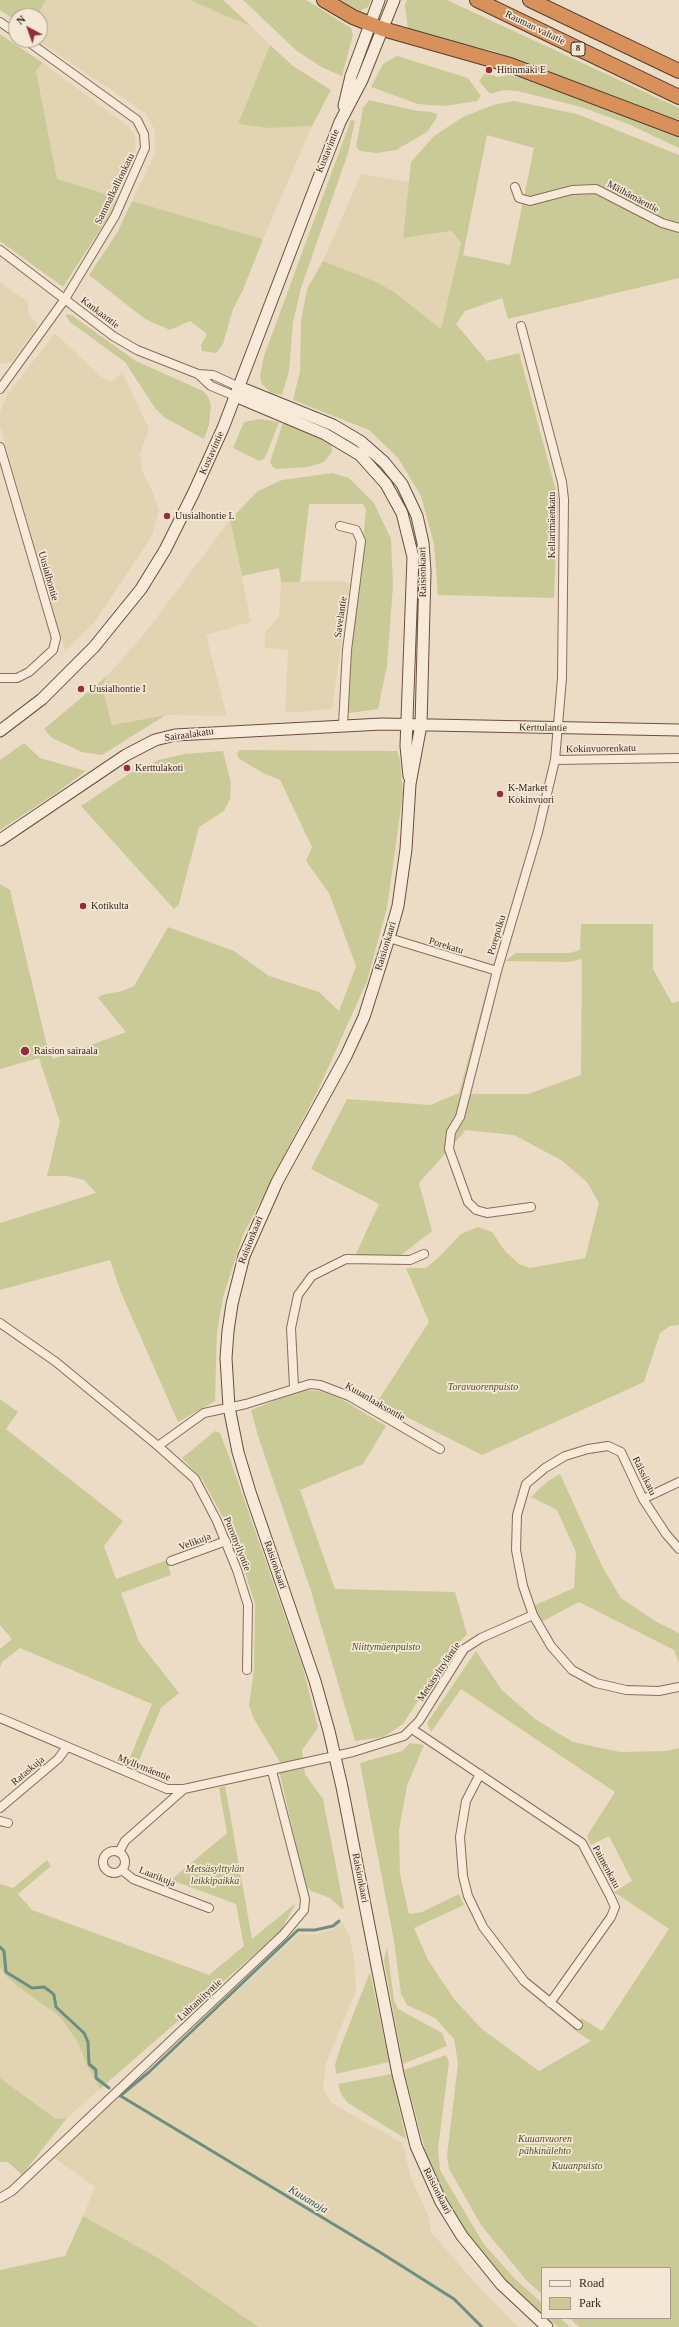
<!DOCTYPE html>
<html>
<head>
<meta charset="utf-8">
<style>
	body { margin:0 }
	#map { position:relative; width:679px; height:2327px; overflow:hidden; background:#ecdcc5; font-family:Georgia,serif }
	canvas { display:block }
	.legend { position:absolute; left:541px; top:2267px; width:130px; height:52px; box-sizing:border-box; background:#f4e7d5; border:1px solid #a99b8c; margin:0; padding:5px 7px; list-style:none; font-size:12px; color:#38281f }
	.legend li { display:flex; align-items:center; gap:8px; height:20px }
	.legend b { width:20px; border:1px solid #a99b8c }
	.north { position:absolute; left:8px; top:8px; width:40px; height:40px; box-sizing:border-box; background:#f4e7d5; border:1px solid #a99b8c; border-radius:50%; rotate:319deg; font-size:11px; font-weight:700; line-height:16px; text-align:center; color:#38281f }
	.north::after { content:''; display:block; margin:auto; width:14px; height:18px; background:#932e3b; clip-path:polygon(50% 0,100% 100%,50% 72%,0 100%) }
</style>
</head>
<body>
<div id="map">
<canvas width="679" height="2327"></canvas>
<ul class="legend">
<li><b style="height:5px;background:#f7ead8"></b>Road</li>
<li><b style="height:11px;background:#caca99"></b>Park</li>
</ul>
<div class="north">N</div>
</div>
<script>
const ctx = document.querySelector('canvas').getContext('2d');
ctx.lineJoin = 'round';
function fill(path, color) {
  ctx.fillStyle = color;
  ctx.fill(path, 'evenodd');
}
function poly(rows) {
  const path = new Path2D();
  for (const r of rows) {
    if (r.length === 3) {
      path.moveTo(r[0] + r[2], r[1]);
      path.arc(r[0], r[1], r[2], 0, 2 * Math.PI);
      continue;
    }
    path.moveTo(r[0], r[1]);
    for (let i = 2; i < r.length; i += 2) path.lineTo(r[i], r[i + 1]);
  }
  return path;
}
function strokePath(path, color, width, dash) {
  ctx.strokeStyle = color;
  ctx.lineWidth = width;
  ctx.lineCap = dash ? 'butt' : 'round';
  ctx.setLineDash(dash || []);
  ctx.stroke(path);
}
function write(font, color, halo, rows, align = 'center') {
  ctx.font = font + ' Georgia,serif';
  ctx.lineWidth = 3.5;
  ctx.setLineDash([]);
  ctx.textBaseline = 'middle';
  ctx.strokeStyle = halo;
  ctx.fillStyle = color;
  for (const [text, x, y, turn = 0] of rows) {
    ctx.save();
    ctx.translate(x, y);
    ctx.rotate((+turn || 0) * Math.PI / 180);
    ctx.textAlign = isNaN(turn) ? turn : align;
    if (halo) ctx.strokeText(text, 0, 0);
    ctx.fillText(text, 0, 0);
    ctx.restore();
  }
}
const farmland = poly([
	[46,0,190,0,251,26,270,45,238,124,268,128,312,126,263,239,132,201,155,154,155,130,145,113,37,40,40,40,40,16,37,16],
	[43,63,128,126,135,136,136,149,116,197,57,179,36,69],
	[361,174,410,182,403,238,452,231,461,243,441,329,393,291,372,280,323,261],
	[0,282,28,302,28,313,38,325,12,362,0,364],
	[55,333,100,376,111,382,122,372,149,429,140,454,142,471,152,490,159,510,152,536,94,623,65,651,0,426,0,412,7,395],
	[230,520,251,622,206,635,227,716,166,715,112,725,102,686,107,676,145,633],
	[342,581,350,584,332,709,285,713,288,650,265,648,265,633,279,616,281,582],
	[342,1921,350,1937,355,1964,356,1991,326,2063,323,2089,333,2104,401,2142,404,2148,410,2175,428,2215,431,2232,476,2284,518,2327,259,2327,160,2259,83,2216,95,2187,53,2157,109,2103,128,2092,149,2074,298,1934,316,1934,333,1929],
	[0,1965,6,1976,17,1986,59,2016,77,2041,89,2069,100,2089,67,2118,56,2120,0,2078]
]);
const green = poly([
	[0,0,46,0,37,16,16,16,16,21,0,10],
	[190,0,223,0,251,26,219,13],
	[243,0,306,0,351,28,353,35,342,76,323,68,297,51],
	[338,0,371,0,368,7,360,11],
	[407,0,447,0,679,108,679,121,493,51,408,30,405,5],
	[0,34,43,63,36,70,57,179,116,197,109,216,63,287,0,241],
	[270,45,293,66,331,90,312,126,268,128,238,124],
	[397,56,468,78,481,96,477,101,444,106,418,104,371,87,383,64],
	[485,73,498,77,508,75,538,81,596,103,679,137,679,148,628,124,581,107,518,91,504,90,490,94,479,81],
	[369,100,418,111,431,112,437,114,436,119,427,132,396,150,377,153,360,151,356,147,363,108],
	[514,101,577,114,679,155,679,278,508,319,502,298,465,311,456,324,487,361,519,353,558,498,554,598,438,595,434,544,421,496,398,458,369,430,293,400,300,371,301,321,307,289,323,261,372,280,393,291,441,329,461,243,452,231,403,238,411,162,434,136,463,117,493,105],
	[487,135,534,148,510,265,463,255],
	[351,120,355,121,348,153,301,288,293,322,289,371,282,395,271,393,262,384,260,376,264,356],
	[132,201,263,239,243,290,233,309,223,344,216,353,202,351,201,345,207,334,190,321,170,330,145,319,89,275,117,233],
	[67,314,73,316,136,361,203,391,209,398,211,406,209,425,204,439,165,418,155,408,125,362,70,322,66,316],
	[259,419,279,422,267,453,264,459,259,461,233,448,244,422],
	[283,423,331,442,332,452,324,462,308,467,277,469,273,467,270,462],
	[332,473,349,478,374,503,391,539,393,585,387,666,378,709,349,713,346,707,366,510,363,504,309,504,300,582,281,582,279,568,242,576,230,520,258,491,282,480],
	[107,676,102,686,112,725,166,715,102,755,82,752,52,738,44,729],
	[24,743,40,758,86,771,55,794,0,830,0,760],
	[240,750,397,751,400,760,403,793,387,908,367,981,319,1088,243,1235,223,1297,217,1332,215,1401,178,1422,120,1290,110,1260,0,1290,0,1223,96,1193,84,1180,68,1176,47,1176,60,1122,39,1058,0,1069,0,884,10,890,46,1042,53,1059,126,1032,98,998,102,995,122,991,134,986,168,927,234,951,269,976,319,992,339,1011,356,966,329,893,306,861,312,847,280,780,263,773,238,758,237,753],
	[223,751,231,783,230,799,224,811,199,827,179,904,174,909,81,806,133,771,159,760,184,754],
	[581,924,653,924,653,969,672,1003,679,1001,679,1325,670,1326,660,1333,644,1382,482,1455,377,1402,429,1322,406,1268,426,1268,439,1257,461,1234,478,1227,492,1232,505,1251,519,1264,530,1268,585,1258,599,1203,587,1182,561,1160,514,1135,466,1130,419,1183,432,1231,401,1255,354,1258,379,1204,311,1169,347,1099,430,1105,459,1093,487,989,496,996,469,1094,528,1094,581,1075,582,959,570,962,505,961,516,953,569,953,580,950],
	[301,1390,320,1391,338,1397,386,1426,363,1464,300,1490,335,1589,455,1592,467,1634,448,1655,403,1724,383,1737,355,1741,311,1591,258,1436,251,1410],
	[0,1399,18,1412,6,1429,123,1521,104,1546,116,1579,167,1560,171,1575,121,1593,139,1642,179,1693,161,1708,138,1763,129,1760,152,1704,20,1648,2,1662,0,1668,0,1649,12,1639,0,1625],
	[215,1431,220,1433,230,1459,303,1668,318,1728,302,1750,305,1774,323,1799,344,1908,342,1909,330,1898,311,1891,305,1885,279,1770,280,1762,254,1719,249,1706,254,1669,255,1604,244,1569,225,1521,202,1479,182,1458],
	[560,1474,602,1566,621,1598,655,1621,679,1633,679,1663,674,1650,579,1602,541,1622,533,1606,574,1588,576,1552,557,1510,531,1497,548,1481],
	[476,1651,501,1689,535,1719,573,1742,620,1752,666,1751,679,1748,679,2327,580,2327,569,2318,670,2318,670,2268,542,2268,542,2294,527,2281,481,2225,449,2169,447,2155,458,2064,454,2039,435,2018,407,2005,401,1994,394,1941,360,1763,402,1751,410,1743,424,1745,407,1786,399,1830,400,1874,409,1914,422,1912,459,1894,464,1905,414,1928,428,1960,454,1999,482,2029,539,2071,591,2041,573,2029,581,2018,602,2031,669,1929,614,1892,632,1881,609,1836,591,1845,587,1836,615,1792,461,1689,431,1732,427,1723],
	[225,1786,252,1939,296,1903,280,1932,100,2089,89,2069,77,2041,59,2016,17,1986,6,1976,0,1966,0,1884,13,1888,47,1860,51,1866,18,1894,32,1910,209,1975,244,1946,236,1904,171,1880,227,1833,219,1788],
	[387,1946,394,2000,398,2009,442,2033,447,2046,403,2064,384,1961],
	[370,1972,389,2062,336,2074,335,2064,342,2043],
	[446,2055,449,2062,438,2149,440,2170,483,2243,515,2279,542,2303,542,2314,509,2284,469,2237,449,2205,427,2157,404,2070],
	[392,2074,394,2084,406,2139,348,2103,341,2094,338,2084],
	[0,2078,56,2119,67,2118,22,2175,8,2162,0,2162],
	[83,2216,160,2259,259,2327,0,2327,0,2270,65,2256],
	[547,2318,560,2318,570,2327,558,2327]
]);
const stream = poly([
	[0,1947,4,1951,6,1972,32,1988,44,1987,51,1992,54,1995,56,2007,84,2033,88,2042,89,2064,96,2070,96,2078,109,2088],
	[119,2095,378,2251,454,2299,482,2327],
	[120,2096,149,2072,298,1930,315,1930,333,1926,339,1921]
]);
const street = poly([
	[0,22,16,33],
	[515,187,519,198,530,201,572,190,596,189,662,223,679,228],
	[0,250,113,336,137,350,198,374,213,375,239,387],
	[521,326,562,482,564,499,562,678,555,760,679,758],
	[198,374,211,386,235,396],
	[0,389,65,299,115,216,145,148,144,134,137,120,26,40],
	[0,447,56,638,53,650,29,672,17,678,0,678],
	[340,526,356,530,361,541,347,650,343,725],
	[389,938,497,971],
	[531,1207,487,1213,476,1210,468,1202,449,1149,451,1132,460,1117,497,971,538,832,555,760],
	[0,1323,56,1362,158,1446,204,1413,246,1404,310,1384,320,1385,349,1396,440,1449],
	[294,1387,291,1328,298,1295,312,1276,346,1259,410,1260,424,1254],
	[158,1446,195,1479,217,1521,237,1570,248,1605,247,1670],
	[643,1499,679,1482],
	[679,1549,666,1534,643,1499,621,1452,608,1446,588,1449,565,1456,545,1468,526,1484,517,1515,516,1550,523,1586,533,1615,551,1646,572,1670,596,1683,626,1690,659,1691,679,1687],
	[171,1561,226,1541],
	[0,1718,167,1789,184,1789,353,1752,404,1736,419,1721,464,1649,481,1638,533,1615],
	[412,1729,582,1843,610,1896,615,1907,611,1917,550,2003],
	[480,1774,466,1801,460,1837,463,1876,468,1896,483,1927,524,1981,578,2025],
	[0,1808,58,1759,67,1747],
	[0,1821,8,1823],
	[114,1862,11],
	[119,1852,125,1841,184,1789],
	[122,1870,133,1879,209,1908],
	[0,2198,12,2191,106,2102,283,1935,304,1910,305,1899,272,1771]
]);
const secondary = poly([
	[344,106,351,76,379,0],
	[239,387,333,425,360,441,384,462,402,484,417,516,423,543,425,571,421,725,410,784,406,849,398,906,389,938,364,1017,346,1056,277,1182,244,1256,232,1304,228,1331,226,1358,229,1407,238,1452,250,1492,315,1681,329,1731,342,1787,398,2074,416,2146,441,2202,462,2236,501,2284,547,2327],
	[235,396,325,434,360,455,386,484,402,513,413,557,406,746,409,776],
	[0,731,42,699,94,647,141,589,165,550,193,494,223,428,340,122,362,80,394,0],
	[0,840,126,755,155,740,175,735,382,724,679,730]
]);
const highway = poly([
	[324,0,353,17,383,29,510,65,679,129],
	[477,0,679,97],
	[530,0,679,71]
]);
const markers = [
	[489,70,4,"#932e3b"],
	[167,516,4,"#932e3b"],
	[81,689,4,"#932e3b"],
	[127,768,4,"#932e3b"],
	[500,794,4,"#932e3b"],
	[83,906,4,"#932e3b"],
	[25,1051,5,"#932e3b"]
];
const shields = [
	[578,49,14]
];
const shieldNames = [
	["8",578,49]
];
const streetNames = [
	["Rauman valtatie",535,28,26],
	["Kustavintie",328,151,-68],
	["Sammalkallionkatu",115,189,-64],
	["Mäihämäentie",633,197,28],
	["Kankaantie",100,313,37],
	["Kustavintie",212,453,-66],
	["Kellarimäenkatu",552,525,-90],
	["Raisionkaari",423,572,-91],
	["Uusialhontie",48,576,74],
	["Savelantie",341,617,-82],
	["Kerttulantie",543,728,1],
	["Sairaalakatu",189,735,-8],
	["Kokinvuorenkatu",601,749,-1],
	["Porepolku",497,935,-73],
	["Raisionkaari",386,946,-73],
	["Porekatu",446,946,17],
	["Raisionkaari",251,1240,-68],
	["Kuuanlaaksontie",375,1402,30],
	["Rälssikatu",644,1476,64],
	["Velikuja",195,1542,-20],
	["Puromyllyntie",237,1544,68],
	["Raisionkaari",275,1565,71],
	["Metsäsylttyläntie",439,1672,-56],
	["Myllymäentie",144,1768,22],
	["Rataskuja",28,1771,-40],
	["Paimenkatu",606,1867,62],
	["Laarikuja",157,1877,22],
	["Raisionkaari",360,1878,79],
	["Luhtaniityntie",200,2000,-43],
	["Raisionkaari",437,2191,63]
];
const poiNames = [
	["Hitinmäki E",497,70],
	["Uusialhontie L",175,516],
	["Uusialhontie I",89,689],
	["Kerttulakoti",135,768],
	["K-Market",508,788],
	["Kokinvuori",508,800],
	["Kotikulta",91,906],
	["Raision sairaala",34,1051]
];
const parkNames = [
	["Toravuorenpuisto",483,1387],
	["Niittymäenpuisto",386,1647],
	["Metsäsylttylän",215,1869],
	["leikkipaikka",215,1881],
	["Kuuanvuoren",545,2139],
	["pähkinälehto",545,2151],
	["Kuuanpuisto",577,2166]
];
const waterNames = [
	["Kuuanoja",308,2200,31]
];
fill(farmland, '#e2d4b3');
fill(green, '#caca99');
strokePath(stream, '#6e8e82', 3);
strokePath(street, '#876d5c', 10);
strokePath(secondary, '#694f3f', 13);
strokePath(highway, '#553d30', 16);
strokePath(street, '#f7ead8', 8);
strokePath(secondary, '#f7ead8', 11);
strokePath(highway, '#d8915a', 14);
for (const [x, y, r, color] of markers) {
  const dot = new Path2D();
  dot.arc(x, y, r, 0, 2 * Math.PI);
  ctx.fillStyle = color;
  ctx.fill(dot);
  strokePath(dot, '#f4e7d5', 1.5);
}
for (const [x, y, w] of shields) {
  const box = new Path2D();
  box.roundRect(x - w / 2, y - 7, w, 14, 3);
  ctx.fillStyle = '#f4e7d5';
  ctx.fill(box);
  strokePath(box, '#38281f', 1);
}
write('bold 9px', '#38281f', null, shieldNames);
write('10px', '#38281f', '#f4e7d5', streetNames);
write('10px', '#38281f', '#f4e7d5', poiNames, 'left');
write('italic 10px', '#4d5327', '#f4e7d5', parkNames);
write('italic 11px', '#2f574f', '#f4e7d5', waterNames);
</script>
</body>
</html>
